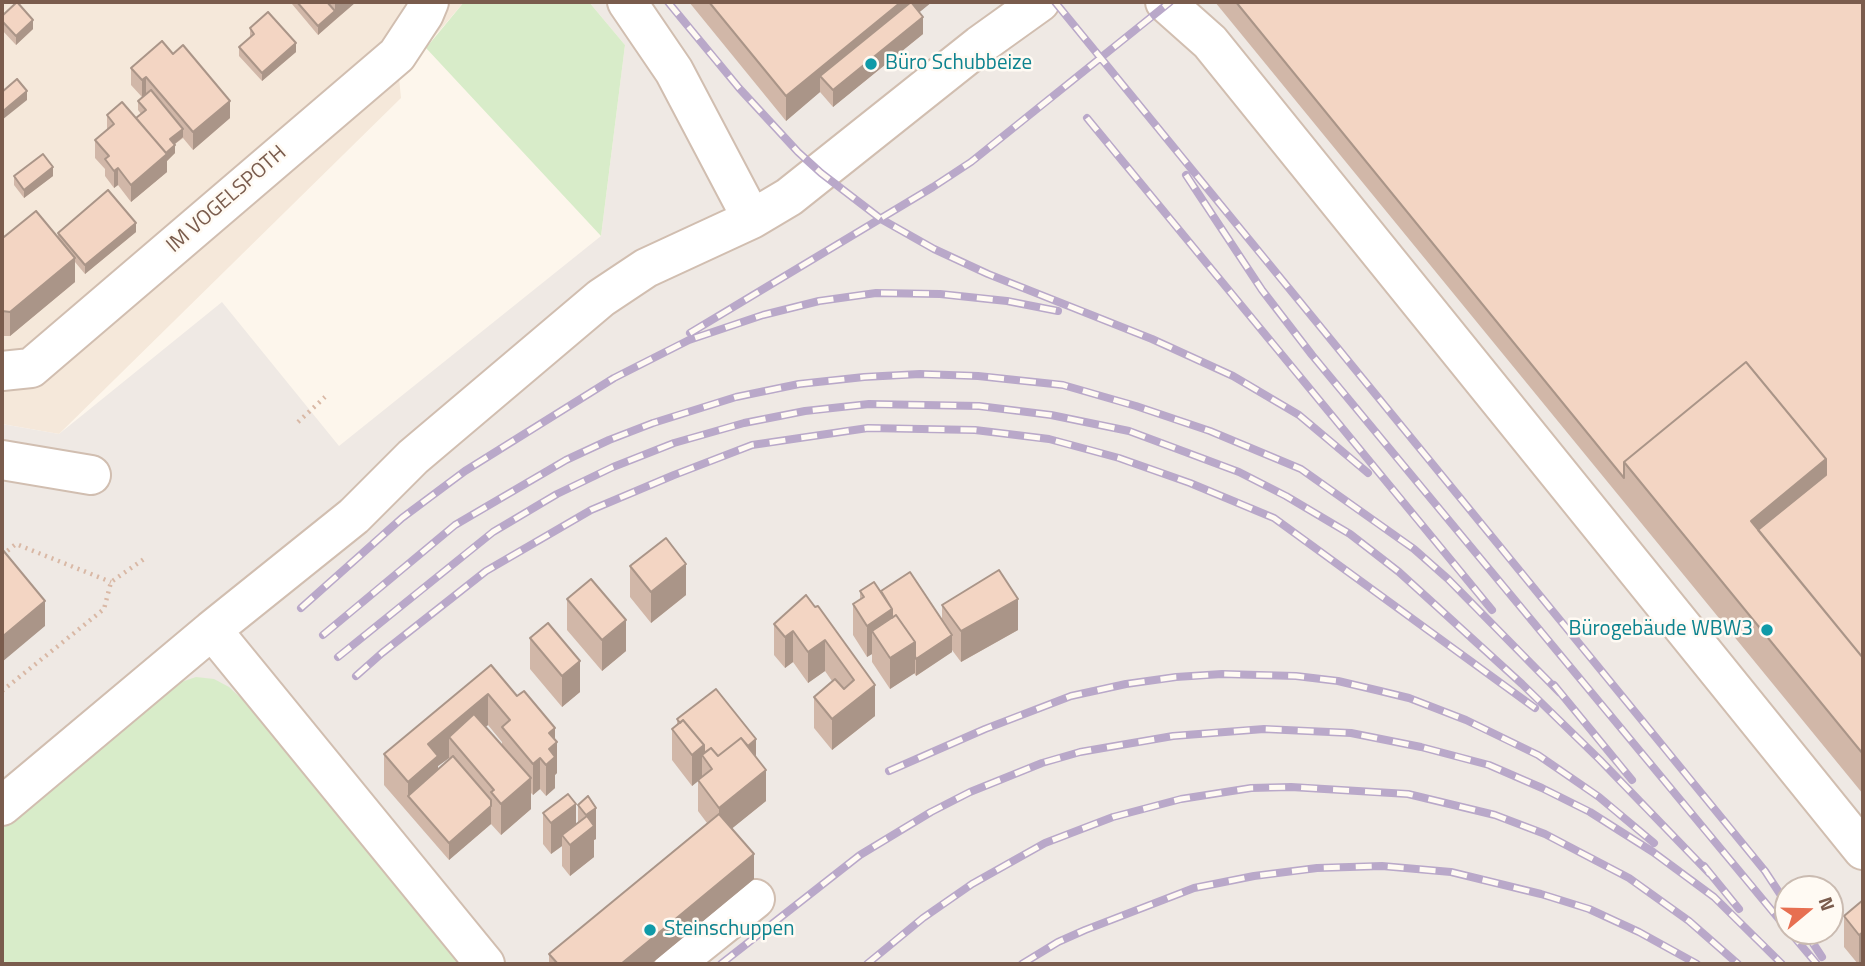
<!DOCTYPE html>
<html>
<head>
<meta charset="utf-8">
<style>
	body { margin:0 }
	#map { position:relative; width:1865px; height:966px; overflow:hidden; background:#fdf6ec; font-family:"Titillium Web",sans-serif }
	canvas { display:block }
	.frame { position:absolute; inset:0; border:4px solid #7a5c4d; pointer-events:none }
	.north { position:absolute; left:1774px; top:875px; width:70px; height:70px; box-sizing:border-box; background:#fffaf3; border:2px solid #cabbb1; border-radius:50%; rotate:71deg; font-size:19px; font-weight:700; line-height:28px; text-align:center; color:#7a5c4d }
	.north::after { content:''; display:block; margin:auto; width:24px; height:32px; background:#e76f51; clip-path:polygon(50% 0,100% 100%,50% 72%,0 100%) }
</style>
</head>
<body>
<div id="map">
<canvas width="1865" height="966"></canvas>
<div class="frame"></div>
<div class="north">N</div>
</div>
<script>
const ctx = document.querySelector('canvas').getContext('2d');
ctx.lineJoin = 'round';
function fill(path, color) {
  ctx.fillStyle = color;
  ctx.fill(path, 'evenodd');
}
function poly(rows) {
  const path = new Path2D();
  for (const r of rows) {
    path.moveTo(r[0], r[1]);
    for (let i = 2; i < r.length; i += 2) path.lineTo(r[i], r[i + 1]);
  }
  return path;
}
function strokePath(path, color, width, dash) {
  ctx.strokeStyle = color;
  ctx.lineWidth = width;
  ctx.lineCap = dash ? 'butt' : 'round';
  ctx.setLineDash(dash || []);
  ctx.stroke(path);
}
function write(font, color, halo, rows, align = 'center') {
  ctx.font = font + ' "Titillium Web",sans-serif';
  ctx.lineWidth = 5;
  ctx.setLineDash([]);
  ctx.textBaseline = 'middle';
  ctx.strokeStyle = halo;
  ctx.fillStyle = color;
  for (const [text, x, y, turn = 0] of rows) {
    ctx.save();
    ctx.translate(x, y);
    ctx.rotate((+turn || 0) * Math.PI / 180);
    ctx.textAlign = isNaN(turn) ? turn : align;
    if (halo) ctx.strokeText(text, 0, 0);
    ctx.fillText(text, 0, 0);
    ctx.restore();
  }
}
const residential = poly([
	[2,2,464,2,399,78,401,98,59,434,2,424]
]);
const industrial = poly([
	[589,2,1863,2,1863,964,2,964,2,424,59,434,222,302,339,446,601,236,625,45],
	[1788,889,1830,889,1830,931,1788,931]
]);
const green = poly([
	[464,2,589,2,625,45,601,236,426,48],
	[196,677,214,679,229,687,246,703,459,964,2,964,2,829,181,682]
]);
const path = poly([
	[298,422,325,397],
	[2,555,16,544,111,582],
	[2,691,104,609,111,582,144,559]
]);
const minor = poly([
	[627,2,674,71,752,219],
	[1165,2,1210,42,1863,850],
	[2,371,31,368,397,55,424,14,429,2],
	[2,460,91,475],
	[212,630,354,516,413,457,601,298,646,268,752,219,789,197,980,45,1040,2],
	[2,806,212,630,485,964],
	[674,964,755,899]
]);
const rail = poly([
	[668,2,739,88,798,152,821,173,881,219,934,249,988,274,1152,339,1233,376,1299,415,1368,473],
	[1055,2,1765,871,1788,906],
	[1087,118,1492,610],
	[1186,175,1262,290,1312,355,1788,930],
	[690,333,933,187,971,162,1170,2],
	[301,608,402,518,465,471,614,378,689,340,763,315,819,301,876,293,940,294,1007,301,1058,311],
	[323,635,455,525,566,460,609,440,653,423,736,397,799,384,864,377,920,374,978,376,1063,385,1136,406,1210,431,1301,469,1414,549,1448,579,1560,693],
	[338,657,493,532,557,494,613,467,674,443,744,423,805,411,869,404,979,406,1051,415,1129,431,1239,472,1286,496,1350,534,1399,572,1522,684,1600,760,1710,874],
	[356,676,382,653,486,571,591,510,674,475,752,445,868,428,975,430,1049,439,1119,458,1190,483,1274,518,1535,708],
	[1554,685,1632,780],
	[889,771,985,729,1071,696,1126,684,1176,677,1222,674,1296,676,1338,681,1376,690,1409,698,1466,720,1538,755,1599,797,1654,843],
	[1704,866,1739,909],
	[1789,931,1817,964],
	[1805,931,1822,957],
	[721,964,860,855,931,812,970,792,1042,763,1080,752,1173,736,1264,729,1351,733,1421,747,1489,765,1542,788,1590,812,1653,852,1714,897,1782,964],
	[867,964,923,918,972,884,1045,843,1113,817,1181,799,1251,788,1291,787,1408,794,1495,815,1545,834,1629,878,1689,921,1738,964],
	[1022,964,1058,942,1085,930,1194,888,1254,876,1317,868,1382,866,1451,872,1541,894,1589,909,1639,932,1697,964]
]);
const wall = poly([
	[292,2,356,2,318,35,292,4],
	[689,2,931,2,919,12,923,34,833,107,820,92,786,121],
	[1215,2,1863,2,1863,794,1624,502],
	[2,16,33,29,16,45,2,30],
	[250,28,296,52,262,81,239,56,239,47,250,38],
	[131,68,230,118,193,150,183,138,175,144,175,153,167,161,167,172,131,202,118,185,114,188,105,176,105,169,95,158,95,140,107,131,107,115,136,118,141,114,138,110,138,101,142,97,131,85],
	[14,176,53,176,24,198,14,185],
	[136,232,85,274,75,262,75,282,10,336,2,336,2,234,4,237,58,238,58,233],
	[630,566,686,595,651,623,630,597],
	[860,591,881,591,942,619,942,605,1018,630,961,662,952,650,952,652,916,676,914,673,890,689,872,662,872,654,867,657,853,635,853,604,860,599],
	[806,595,875,716,832,750,814,728,814,697,832,681,825,671,808,683,793,662,785,668,774,655,774,624],
	[567,599,626,651,602,671,567,630],
	[530,638,580,692,562,707,530,669],
	[491,665,555,739,557,773,555,775,555,788,546,796,540,789,533,795,531,793,531,809,501,835,491,824,449,860,384,785,384,754],
	[488,725,502,742,502,746,485,727],
	[449,758,449,760,438,769,438,766],
	[677,719,756,756,766,801,731,829,754,879,651,964,549,964,549,954,707,823,698,811,698,781,692,786,672,760,672,729,677,724],
	[588,796,596,839,594,840,594,857,570,876,562,866,562,846,551,854,543,844,543,813,576,825,578,823,578,805],
	[1863,900,1861,964,1858,964,1844,947,1844,916]
]);
const shadedWall = poly([
	[337,2,356,2,335,20,335,3],
	[901,2,932,2,829,86,820,76,820,92,786,121,786,96],
	[335,11,335,20,318,35,318,26],
	[923,17,923,34,833,107,833,90],
	[33,20,33,29,16,45,16,36],
	[296,43,296,52,262,81,262,73],
	[146,77,146,94,142,97,142,80],
	[27,91,27,100,2,120,2,112],
	[230,101,230,118,193,150,193,132],
	[183,129,183,137,170,148,170,139],
	[175,145,175,153,167,161,167,172,131,202,131,185],
	[53,167,53,176,24,198,24,190],
	[118,168,118,185,114,188,114,171],
	[136,223,136,232,85,274,85,265],
	[75,258,75,282,10,336,10,312],
	[1826,459,1826,499,1763,551,1751,521],
	[686,564,686,595,651,623,651,592],
	[1018,599,1018,630,961,662,961,631],
	[45,601,45,626,2,662,2,637],
	[892,609,892,640,872,631,872,654,867,657,867,626],
	[626,620,626,651,602,671,602,640],
	[793,631,793,662,785,668,785,637],
	[952,635,952,652,916,676,916,659],
	[825,640,825,671,808,683,808,652],
	[915,642,915,673,890,689,890,658],
	[580,661,580,692,562,707,562,676],
	[875,685,875,716,832,750,832,719],
	[488,694,488,725,459,749,449,737,449,758,438,766,438,787,408,796,408,782,428,744],
	[555,728,555,744,557,742,557,773,555,775,555,788,546,796,546,765,549,733],
	[756,739,756,756,718,787,718,770],
	[704,745,704,758,702,755,702,778,692,786,692,755],
	[540,758,540,789,533,795,533,764],
	[766,770,766,801,719,839,719,808],
	[531,778,531,809,501,835,501,804],
	[576,804,576,835,562,835,562,846,551,854,551,823],
	[491,806,491,824,449,860,449,843],
	[596,808,596,839,594,840,594,857,570,876,570,845,586,833,586,815],
	[754,854,754,879,651,964,621,964],
	[1863,932,1863,963,1859,964,1859,935]
]);
const building = poly([
	[17,2,33,20,16,36,2,21,2,16,17,2],
	[297,2,327,2,335,11,318,26,297,2],
	[709,2,901,2,786,96,709,2],
	[911,2,923,17,833,90,820,76,911,2],
	[1236,2,1863,2,1863,658,1758,530,1826,475,1826,459,1746,362,1624,462,1624,478,1236,2],
	[268,12,296,43,262,73,239,47,254,34,250,28,268,12],
	[162,41,173,54,183,45,230,101,193,132,146,77,142,80,131,68,162,41],
	[17,79,27,91,2,112,2,92,17,79],
	[151,90,183,129,170,139,175,145,166,153,136,118,146,110,138,101,151,90],
	[122,102,167,154,131,185,118,168,114,171,105,159,109,156,95,140,114,124,107,115,122,102],
	[43,154,53,167,24,190,14,176,43,154],
	[108,190,136,223,85,265,58,233,108,190],
	[36,211,75,258,10,312,2,311,2,234,4,237,36,211],
	[1746,362,1826,459,1751,521,1863,658,1863,754,1624,462,1746,362],
	[666,538,686,564,651,592,630,566,666,538],
	[2,549,45,601,2,637,2,549],
	[999,570,1018,599,961,631,942,605,999,570],
	[910,572,952,635,916,659,915,656,915,642,896,615,892,618,892,609,881,591,910,572],
	[591,579,626,620,602,640,567,599,591,579],
	[874,582,892,609,867,626,853,604,864,597,860,591,874,582],
	[806,595,815,607,818,606,875,685,832,719,814,697,835,679,844,689,854,680,825,640,808,652,793,631,785,637,774,624,806,595],
	[896,615,915,642,890,658,872,631,896,615],
	[548,623,580,661,562,676,530,638,548,623],
	[491,665,517,696,524,691,555,728,549,733,557,742,549,749,555,757,546,765,540,758,533,764,502,727,510,720,488,694,428,744,438,756,408,782,384,754,491,665],
	[716,689,756,739,748,746,741,738,718,756,711,748,704,753,704,745,683,720,680,723,677,719,716,689],
	[474,714,531,778,501,804,491,792,494,790,449,737,474,714],
	[683,720,704,745,692,755,672,729,683,720],
	[741,738,766,770,719,808,698,780,712,769,702,755,711,748,718,756,741,738],
	[453,756,491,800,491,806,449,843,408,796,453,756],
	[568,794,576,804,551,823,543,813,568,794],
	[588,796,596,808,586,815,578,805,588,796],
	[719,814,754,854,621,964,558,964,549,954,719,814],
	[587,816,594,826,570,845,562,835,587,816],
	[1863,900,1863,932,1859,935,1844,916,1863,900]
]);
const markers = [
	[871,64,7,"#0f9aa8"],
	[1767,630,7,"#0f9aa8"],
	[650,930,7,"#0f9aa8"]
];
const cultureNames = [
	["Büro Schubbeize",885,64],
	["Bürogebäude WBW3",1753,630,"right"],
	["Steinschuppen",664,930]
];
const streetNames = [
	["IM VOGELSPOTH",227,200,-41]
];
fill(residential, '#f5e8da');
fill(industrial, '#efe9e4');
fill(green, '#d8ecc9');
strokePath(minor, '#d1beb0', 42);
strokePath(path, '#d9b8a5', 4.5, [2, 5]);
strokePath(minor, '#fff', 38);
strokePath(rail, '#b9a8c9', 8);
strokePath(rail, '#fffaf3', 5, [16]);
fill(wall, '#d1b7a8');
fill(shadedWall, '#aa9588');
fill(building, '#f3d5c3');
strokePath(building, '#aa9588', 2);
for (const [x, y, r, color] of markers) {
  const dot = new Path2D();
  dot.arc(x, y, r, 0, 2 * Math.PI);
  ctx.fillStyle = color;
  ctx.fill(dot);
  strokePath(dot, '#fffaf3', 2.5);
}
write('21px', '#0d838f', '#fffaf3', cultureNames, 'left');
write('21px', '#7a5c4d', '#fffaf3', streetNames);
</script>
</body>
</html>
